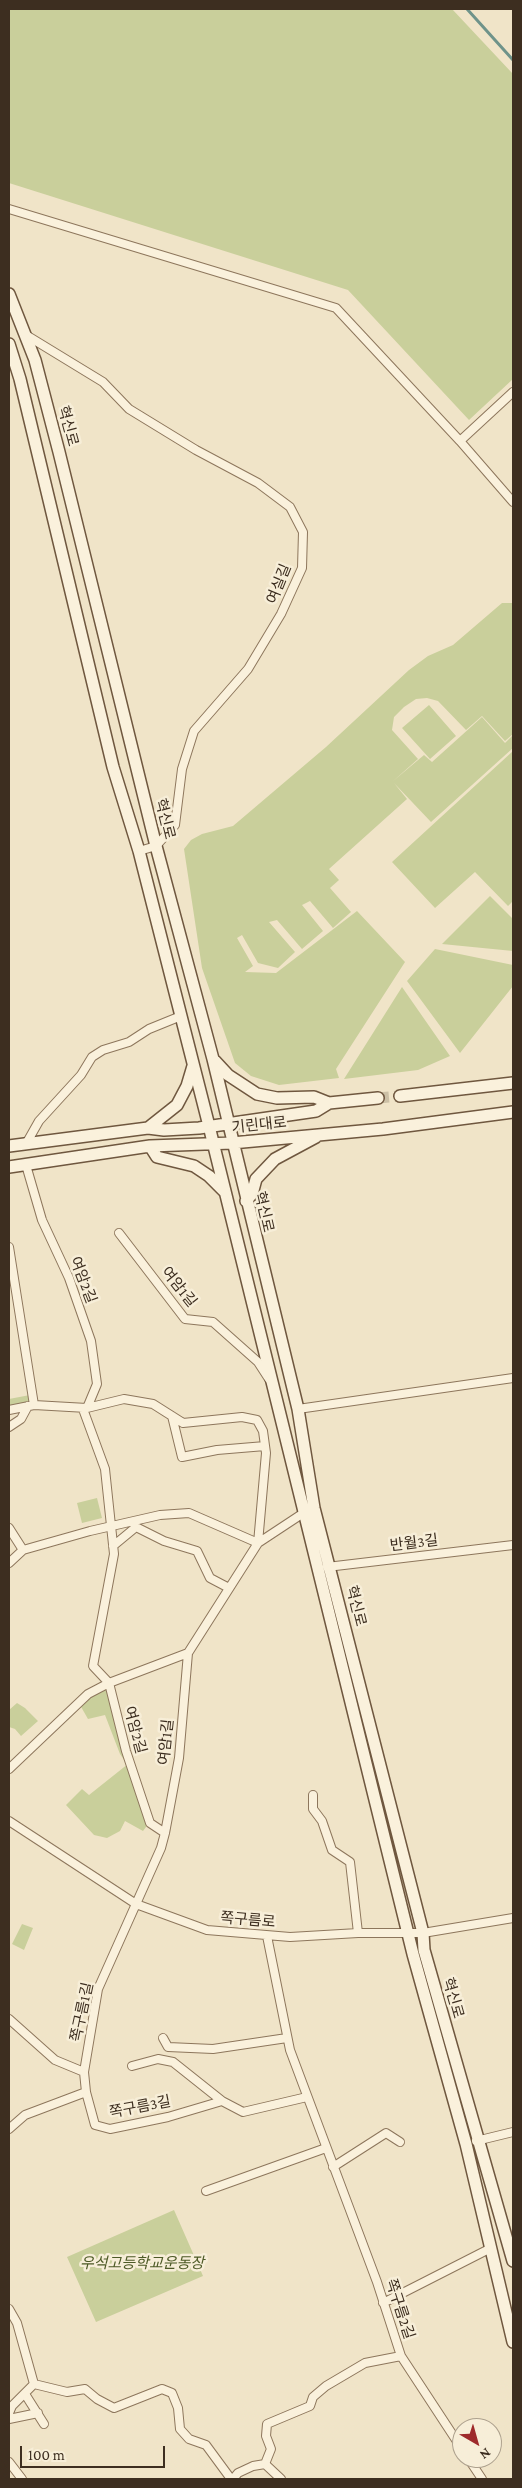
<!DOCTYPE html>
<html>
<head>
<meta charset="utf-8">
<style>
	body { margin:0 }
	#map { position:relative; width:522px; height:2488px; overflow:hidden; background:#f0e4c8; font-family:"Crimson Pro",serif }
	canvas { display:block }
	.frame { position:absolute; inset:0; border:10px solid #3d2e20; pointer-events:none }
	.north { position:absolute; left:452px; top:2418px; width:50px; height:50px; box-sizing:border-box; background:#f7eed8; border:1px solid #ada18e; border-radius:50%; rotate:142deg; font-size:14px; font-weight:700; line-height:20px; text-align:center; color:#3d2e20 }
	.north::after { content:''; display:block; margin:auto; width:18px; height:22px; background:#9e2a2b; clip-path:polygon(50% 0,100% 100%,50% 72%,0 100%) }
	.scale { position:absolute; left:20px; top:2446px; width:145px; height:22px; box-sizing:border-box; border:2px solid #3d2e20; border-top:0; padding-left:6px; font-size:15px; line-height:18px; white-space:nowrap; color:#3d2e20; -webkit-text-stroke:4px #f7eed8; paint-order:stroke }
</style>
</head>
<body>
<div id="map">
<canvas width="522" height="2488"></canvas>
<div class="frame"></div>
<div class="north">N</div>
<div class="scale">100 m</div>
</div>
<script>
const ctx = document.querySelector('canvas').getContext('2d');
ctx.lineJoin = 'round';
function fill(path, color) {
  ctx.fillStyle = color;
  ctx.fill(path, 'evenodd');
}
function poly(rows) {
  const path = new Path2D();
  for (const r of rows) {
    path.moveTo(r[0], r[1]);
    for (let i = 2; i < r.length; i += 2) path.lineTo(r[i], r[i + 1]);
  }
  return path;
}
function strokePath(path, color, width, dash) {
  ctx.strokeStyle = color;
  ctx.lineWidth = width;
  ctx.lineCap = dash ? 'butt' : 'round';
  ctx.setLineDash(dash || []);
  ctx.stroke(path);
}
function write(font, color, halo, rows, align = 'center') {
  ctx.font = font + ' "Crimson Pro","Noto Sans KR",serif';
  ctx.lineWidth = 5;
  ctx.setLineDash([]);
  ctx.textBaseline = 'middle';
  ctx.strokeStyle = halo;
  ctx.fillStyle = color;
  for (const [text, x, y, turn = 0] of rows) {
    ctx.save();
    ctx.translate(x, y);
    ctx.rotate((+turn || 0) * Math.PI / 180);
    ctx.textAlign = isNaN(turn) ? turn : align;
    if (halo) ctx.strokeText(text, 0, 0);
    ctx.fillText(text, 0, 0);
    ctx.restore();
  }
}
const green = poly([
	[9,9,452,9,513,74,513,379,469,420,348,290,9,183],
	[502,603,513,603,513,734,505,741,482,716,466,730,438,701,427,698,416,699,404,707,394,717,392,730,418,759,392,782,424,755,432,762,482,717,505,743,513,735,513,748,431,822,394,783,407,799,329,869,339,880,330,888,351,912,333,928,310,901,302,905,323,931,302,949,277,920,269,922,295,952,278,968,258,963,242,935,237,938,253,966,245,972,276,973,357,911,405,962,336,1069,339,1078,279,1085,251,1076,235,1063,202,968,184,849,191,840,202,834,233,826,326,747,409,670,428,656,453,645],
	[429,705,456,736,430,759,402,728],
	[513,751,513,901,508,906,475,872,435,908,392,862],
	[490,896,513,919,513,951,442,944],
	[435,949,513,965,513,986,460,1053,407,981],
	[402,987,450,1056,418,1070,344,1079],
	[30,1395,31,1404,9,1408,9,1399],
	[97,1498,102,1518,82,1523,77,1503],
	[107,1685,127,1764,120,1754,105,1715,88,1719,80,1705],
	[17,1703,25,1708,38,1721,21,1736,15,1729,9,1727,9,1710],
	[128,1764,149,1823,143,1831,125,1821,120,1831,107,1838,94,1835,66,1805,82,1789,89,1795],
	[22,1924,33,1928,24,1950,12,1944],
	[174,2210,203,2276,96,2322,67,2257]
]);
const stream = poly([
	[467,9,513,60]
]);
const secondaryTunnel = poly([
	[378,1098,400,1096]
]);
const street = poly([
	[9,209,336,308,460,441,513,502],
	[26,335,103,382,129,409,196,450,258,483,290,507,303,532,302,568,281,614,248,669,194,731,182,769,175,825,156,846,139,851],
	[460,441,513,392],
	[26,1144,39,1121,81,1075,92,1057,103,1050,129,1042,149,1029,181,1016],
	[119,1233,185,1319,213,1322,258,1362,269,1379],
	[9,1247,34,1405],
	[83,1409,105,1469,114,1554,93,1666,109,1683,126,1751,150,1823,165,1833],
	[298,1409,513,1378],
	[9,1410,34,1405,87,1408,97,1384,91,1341,69,1278,42,1220,26,1165],
	[172,1416,182,1457,217,1450,265,1446],
	[9,1427,21,1419,28,1406],
	[9,1528,23,1550],
	[113,1546,136,1527,164,1541,197,1551,210,1578,229,1588],
	[9,1563,23,1550,90,1531,160,1515,189,1513,258,1543,266,1453,263,1431,257,1420,242,1417,183,1423,153,1404,124,1399,87,1408],
	[327,1567,513,1545],
	[9,1769,88,1694,109,1683,188,1653],
	[313,1795,313,1809,322,1821,332,1850,350,1862,358,1933],
	[9,1821,136,1904,207,1930,290,1937,358,1933,423,1933,513,1918],
	[267,1936,290,2050,377,2282,401,2356,462,2449],
	[9,2019,55,2060,84,2072],
	[163,2038,168,2047,213,2049,287,2038],
	[132,2066,158,2059,173,2062,222,2101,243,2112,307,2097],
	[86,2092,95,2125,110,2129,168,2117,222,2101],
	[9,2129,25,2115,86,2092,84,2072,98,1989,161,1848,165,1833,179,1758,188,1653,258,1543,308,1510],
	[476,2141,513,2132],
	[333,2167,386,2133,400,2142],
	[206,2191,326,2148],
	[383,2303,491,2248],
	[9,2309,17,2323,34,2384,12,2406,9,2413],
	[34,2384,67,2392,85,2389,97,2399,114,2408,162,2389,172,2393,178,2408,180,2429,189,2439,206,2445,231,2479],
	[25,2394,44,2424],
	[9,2419,38,2413],
	[468,2458,482,2479],
	[9,2462,22,2479],
	[265,2464,281,2479],
	[233,2479,238,2473,253,2466,265,2464,271,2449,266,2436,267,2424,310,2406,313,2397,326,2386,365,2363,401,2356]
]);
const secondary = poly([
	[9,294,35,360,59,452,156,846,213,1059,298,1409,314,1508,423,1933,424,1950,513,2261],
	[9,344,20,379,113,767,139,851,209,1126,413,1954,466,2144,513,2342],
	[215,1061,228,1075,257,1094,277,1098,314,1097,329,1103],
	[400,1096,513,1083],
	[148,1128,177,1105,187,1086,193,1066],
	[9,1146,148,1128,164,1130,199,1128,316,1111,329,1103,378,1098],
	[150,1146,157,1157,194,1166,209,1176,224,1191],
	[9,1167,150,1146,232,1143,383,1129,513,1112],
	[246,1201,252,1194,256,1179,275,1159,316,1137]
]);
const streetNames = [
	["혁신로",68,426,75],
	["여실길",279,584,-68],
	["혁신로",165,819,76],
	["기린대로",259,1125,-6],
	["혁신로",264,1212,77],
	["여암2길",83,1280,69],
	["여암1길",179,1287,51],
	["반월3길",414,1543,-7],
	["혁신로",356,1606,76],
	["여암2길",135,1730,75],
	["여암1길",166,1742,-84],
	["쪽구름로",248,1920,5],
	["혁신로",453,1998,74],
	["쪽구름1길",82,2012,-78],
	["쪽구름3길",140,2107,-11],
	["쪽구름2길",400,2309,72]
];
const parkNames = [
	["우석고등학교운동장",142,2263]
];
fill(green, '#c9cf9b');
strokePath(stream, '#6f938a', 3);
strokePath(secondaryTunnel, '#ccc0a6', 11, [11, 5.5]);
strokePath(street, '#8d765c', 10);
strokePath(secondary, '#6f573f', 14);
strokePath(street, '#faf1dc', 8);
strokePath(secondary, '#faf1dc', 11);
write('15px', '#3d2e20', '#f7eed8', streetNames);
write('italic 15px', '#4d5a26', '#f7eed8', parkNames);
</script>
</body>
</html>
